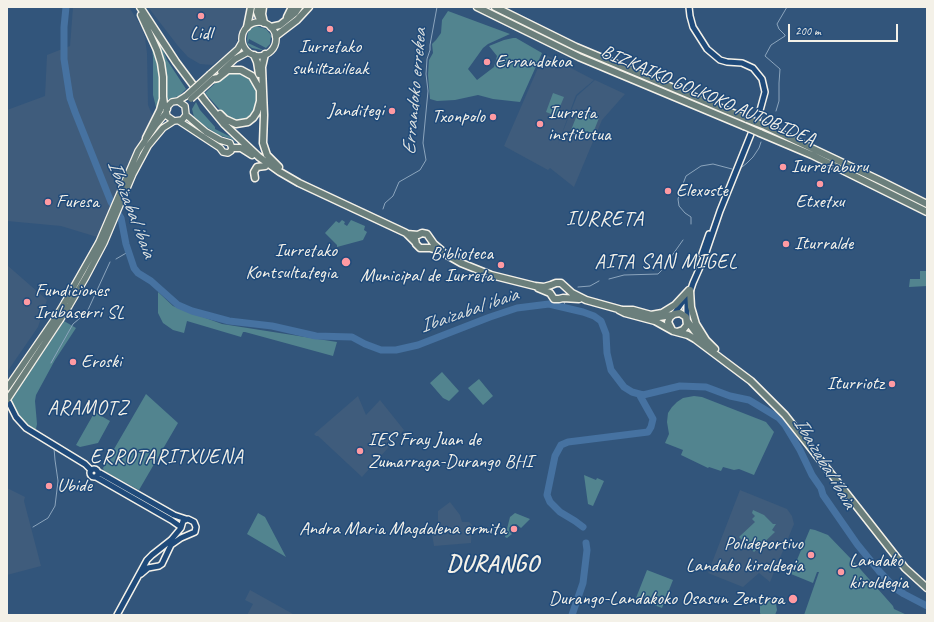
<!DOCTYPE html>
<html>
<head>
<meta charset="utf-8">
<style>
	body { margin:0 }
	#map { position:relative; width:934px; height:622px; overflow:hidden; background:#32557b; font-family:Caveat,sans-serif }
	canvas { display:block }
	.frame { position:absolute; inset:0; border:8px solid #f4f1e8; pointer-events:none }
	.scale { position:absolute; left:788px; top:24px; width:110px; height:18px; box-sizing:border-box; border:2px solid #f4f1e8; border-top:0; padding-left:5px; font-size:12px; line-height:14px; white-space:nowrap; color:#f4f1e8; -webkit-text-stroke:3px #1f4a7a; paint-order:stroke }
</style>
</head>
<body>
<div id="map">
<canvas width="934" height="622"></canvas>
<div class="frame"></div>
<div class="scale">200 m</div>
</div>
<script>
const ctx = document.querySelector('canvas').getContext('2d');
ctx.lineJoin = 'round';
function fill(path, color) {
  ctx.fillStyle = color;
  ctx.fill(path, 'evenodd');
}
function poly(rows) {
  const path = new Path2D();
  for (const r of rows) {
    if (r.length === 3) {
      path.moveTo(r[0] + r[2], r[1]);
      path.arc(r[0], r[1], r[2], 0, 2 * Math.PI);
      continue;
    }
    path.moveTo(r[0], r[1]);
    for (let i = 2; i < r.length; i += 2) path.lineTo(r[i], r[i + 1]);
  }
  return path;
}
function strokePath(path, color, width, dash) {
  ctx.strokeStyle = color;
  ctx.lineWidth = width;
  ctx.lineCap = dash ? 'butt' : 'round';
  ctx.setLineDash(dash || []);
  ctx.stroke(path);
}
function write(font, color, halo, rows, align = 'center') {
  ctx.font = font + ' Caveat,sans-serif';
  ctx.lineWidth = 3;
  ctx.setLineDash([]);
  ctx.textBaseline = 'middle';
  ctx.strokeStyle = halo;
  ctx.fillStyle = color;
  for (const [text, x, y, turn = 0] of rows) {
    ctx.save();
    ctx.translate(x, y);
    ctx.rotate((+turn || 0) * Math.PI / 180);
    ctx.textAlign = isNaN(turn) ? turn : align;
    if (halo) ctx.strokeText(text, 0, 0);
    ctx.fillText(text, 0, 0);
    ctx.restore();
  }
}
const built = poly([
	[73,7,129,7,142,28,145,38,147,53,148,105,153,117,119,185,97,237,61,226,7,221,7,110,45,96,47,55,70,46],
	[148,7,248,7,248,12,234,49,212,65,200,64,188,57,178,46],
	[544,54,594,80,576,95,558,144,577,96,595,80,625,94,602,120,574,187,550,168,548,170,504,146],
	[7,265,47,300,38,327,7,372],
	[358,396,366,415,380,400,404,430,362,477,318,436,316,436,314,434],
	[7,488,25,497,24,501,41,566,7,575],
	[740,490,787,509,792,516,794,524,770,582,759,573,743,587,708,573],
	[450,502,460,515,462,522,469,522,472,525,471,543,434,546,432,534,431,534,429,529,438,529,438,511],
	[250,590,293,614,293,615,247,615,253,604,245,600]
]);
const green = poly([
	[448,11,510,34,488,44,483,48,468,69,477,80,494,67,497,56,489,46,504,40,513,38,516,38,542,53,520,102,493,99,478,95,455,100,437,101,430,99,428,75,429,60,433,53,432,44,436,40,441,33,442,20],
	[149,26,161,45,167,60,186,89,179,96,167,100,166,83],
	[256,26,266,29,271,35,270,44,266,48,249,39,248,43,263,50,261,50,252,48,248,45,247,40,248,32,252,28],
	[151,41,158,65,160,77,160,101,157,111,153,95,153,57],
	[236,71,247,75,252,80,257,91,256,111,251,116,242,120,235,120,229,118,221,111,205,93,225,74],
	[553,93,564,97,556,116,546,112],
	[196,102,200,110,215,127,215,129,231,137,235,141,236,143,232,139,219,135,197,121,194,117,192,109],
	[579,110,599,118,591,138,571,130],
	[342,220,345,222,344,224,347,226,351,220,365,226,364,230,367,232,363,240,337,247,337,245,325,233,336,221,339,223],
	[920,271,927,271,927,286,909,287,910,279,920,279],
	[158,292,173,306,222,324,337,342,333,356,245,332,243,332,241,337,187,321,184,333,173,330,163,323,158,313],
	[64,321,76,328,55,360,36,395,35,401,37,424,36,429,31,431,26,428,9,403],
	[442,372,459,391,449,401,443,398,430,383],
	[479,379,493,396,483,405,468,388],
	[146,394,178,423,139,490,104,471,103,468],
	[694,396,702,397,766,422,774,432,754,475,739,469,734,470,723,467,721,471,709,467,708,468,681,455,683,450,665,443,669,434,667,422,668,413,672,407,677,402,683,398],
	[96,413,110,421,98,443,80,447,76,445,93,415,95,416],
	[584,475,596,480,597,478,604,481,593,506,588,504],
	[753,510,764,515,773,524,776,524,772,530,775,532,754,552,739,537,755,522,752,519,755,516,752,513],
	[258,513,265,517,286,557,247,534],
	[515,513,530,519,521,528,516,524,509,531,512,534,507,538,505,537,510,517],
	[810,529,815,530,828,535,854,562,893,606,894,609,907,615,804,615,819,572,817,572,813,583,791,574],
	[647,570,673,580,662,608,636,598],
	[765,600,771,600,776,604,777,610,775,615,761,615,760,613,760,605]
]);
const stream = poly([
	[776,111,779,101,779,83,780,69,765,56,771,45,785,36,785,35,779,29,777,24,787,7],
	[742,167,747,163,753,157,759,148,761,142],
	[383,209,385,203,393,196,399,182,420,170,426,160,423,143,428,91,426,74,427,59,430,50,430,45,437,7],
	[691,224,691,217,685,213,679,206,678,199,681,189,686,176,701,166,713,164,732,169],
	[671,257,683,240],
	[116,259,128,252],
	[609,279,624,275,658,274,662,270],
	[578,287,590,286,599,281],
	[563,307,565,302],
	[51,363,73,324,87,312,110,262],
	[33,527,48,518,55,506,58,481,55,460,54,448]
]);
const river = poly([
	[66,7,64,27,64,59,70,98,75,112,111,202,121,218,126,244,134,268,138,273,151,281,178,305,192,311,229,321,272,326,316,336,352,337,365,344,381,350,396,350,418,345,490,317,517,308,549,304,583,312,594,316,601,321,606,334,607,353,611,370,624,387,632,392,643,395,680,386,706,387,730,396,749,400,779,418,785,425,800,450,812,475,821,488,823,495,857,544,879,571,895,588,904,594,927,606],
	[583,527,575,521,560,512,550,502,547,495,555,456,561,445,568,442,648,432,651,427,653,419,639,394],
	[572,615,583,583,587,550,586,543]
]);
const secondary = poly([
	[702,254,709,234],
	[674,314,686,297],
	[687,320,687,301,693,283,704,258,720,211,759,114,765,92,762,79,753,68,742,63,727,62,720,60,707,49,693,27,690,16,689,7],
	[9,403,16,417,26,428,85,464,91,470],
	[94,473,4],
	[98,473,100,473,174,515,186,519],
	[96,477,171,520,181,527],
	[117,615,147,560,152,555,171,540,181,528,183,521,188,519,194,522,196,527,195,532,181,538,171,545,162,564,159,566,148,568,141,574]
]);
const primary = poly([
	[259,39,17],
	[221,72,235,59,248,52],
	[210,74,238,49,242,42],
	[174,121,167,116,166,111,168,106,172,102,178,101,186,96],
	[179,121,220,148,223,152,228,153,231,151,232,148,230,143,220,140,206,132,186,115],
	[65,302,99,242,138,151,156,125,166,113],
	[69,306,86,277,104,243,133,174,148,146,163,128,174,121,182,120,186,115,185,106,178,101],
	[7,388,56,317],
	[7,400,60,320]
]);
const highway = poly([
	[140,7,176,62,205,101,224,124,259,157,280,172,299,183,406,233,415,242],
	[258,7,257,12,260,20],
	[263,7,262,14,264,23],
	[477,7,579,57,744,126],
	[495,7,576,47,747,119],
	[141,15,157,50,161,63,163,77,163,97,164,104,167,109],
	[287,17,292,7],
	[247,27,251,7],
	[271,27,280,25,295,13,299,7],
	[276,36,297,20,309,7],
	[265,54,262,67,264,115,263,143,267,155,279,167],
	[254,55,257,62,259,74],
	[213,79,218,78,228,70,241,70,252,76,260,90,260,101,257,112,253,118,248,122,236,124,225,119,220,114],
	[765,126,881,181,927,204],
	[760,133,812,155,927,212],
	[146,138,160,110,163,99],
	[232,148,241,148,252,155],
	[255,178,254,172,257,167,265,166],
	[407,234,418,235,422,233,427,234,434,244,447,255,461,263,491,275,535,286,544,287,551,285,556,283,561,283,572,293,586,300,622,310],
	[415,239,416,244,420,248,430,248,440,251],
	[538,288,550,293,554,299,559,299,563,298,579,299],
	[690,290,691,307,696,324,706,340,715,349],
	[619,310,625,313,655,321,673,331,688,335,695,339,751,381,785,415,905,568,927,588],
	[623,310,633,310,651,315,662,313,675,305,689,290],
	[650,317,659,317,672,315],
	[688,322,701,340],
	[672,330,668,322,670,317,674,314,680,313,686,317,687,325,683,330,677,332]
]);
const primaryBridge = poly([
	[186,96,210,74],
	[191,99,213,79],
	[56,317,65,302],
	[60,320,69,306]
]);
const highwayBridge = poly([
	[747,119,765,126],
	[744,126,760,133]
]);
const markers = [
	[201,16,4,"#ff9aa2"],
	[330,29,4,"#ff9aa2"],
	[487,62,4,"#ff9aa2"],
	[392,111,4,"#ff9aa2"],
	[493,117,4,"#ff9aa2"],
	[540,124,4,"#ff9aa2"],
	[783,167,4,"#ff9aa2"],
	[820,184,4,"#ff9aa2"],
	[668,191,4,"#ff9aa2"],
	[48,202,4,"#ff9aa2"],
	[786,244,4,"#ff9aa2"],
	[346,262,5,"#ff9aa2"],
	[501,265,4,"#ff9aa2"],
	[27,302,4,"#ff9aa2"],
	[73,362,4,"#ff9aa2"],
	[892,384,4,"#ff9aa2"],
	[360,451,4,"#ff9aa2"],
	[49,486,4,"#ff9aa2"],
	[514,529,4,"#ff9aa2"],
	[811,555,4,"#ff9aa2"],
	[841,572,4,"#ff9aa2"],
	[793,599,5,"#ff9aa2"]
];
const poiNames = [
	["Lidl",201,34,"center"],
	["Iurretako",330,47,"center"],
	["suhiltzaileak",330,69,"center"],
	["Errandokoa",495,62],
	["Janditegi",384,111,"right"],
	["Iurreta",548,113],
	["institutua",548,135],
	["Txonpolo",485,117,"right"],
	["Iurretaburu",791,167],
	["Elexoste",676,191],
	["Furesa",56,202],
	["Etxetxu",820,202,"center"],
	["Iturralde",794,244],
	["Iurretako",337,251,"right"],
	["Kontsultategia",337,273,"right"],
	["Biblioteca",493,254,"right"],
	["Municipal de Iurreta",493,276,"right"],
	["Fundiciones",35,291],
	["Irubaserri SL",35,313],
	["Eroski",81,362],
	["Iturriotz",884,384,"right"],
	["IES Fray Juan de",368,440],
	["Zumarraga-Durango BHI",368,462],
	["Ubide",57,486],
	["Andra Maria Magdalena ermita",506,529,"right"],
	["Polideportivo",803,544,"right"],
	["Landako kiroldegia",803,566,"right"],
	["Landako",849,561],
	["kiroldegia",849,583],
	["Durango-Landakoko Osasun Zentroa",784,599,"right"]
];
const streetNames = [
	["BIZKAIKO GOLKOKO AUTOBIDEA",708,96,23]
];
const waterNames = [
	["Errandoko errekea",415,92,-85],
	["Ibaizabal ibaia",131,209,69],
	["Ibaizabal ibaia",469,311,-19],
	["Ibaizabal ibaia",824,463,59]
];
const neighbourhoodNames = [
	["AITA SAN MIGEL",666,263],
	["ARAMOTZ",88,409],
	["ERROTARITXUENA",167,458]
];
const quarterNames = [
	["IURRETA",605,219]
];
const districtNames = [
	["DURANGO",493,565]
];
fill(built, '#3f5c7c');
fill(green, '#52848f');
strokePath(stream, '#8ca5bd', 1);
strokePath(river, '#4672a1', 7);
strokePath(secondary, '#f4f1e8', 8);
strokePath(primary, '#f4f1e8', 8);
strokePath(highway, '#f4f1e8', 9);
strokePath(secondary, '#1f4a7a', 5);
strokePath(primary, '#6b7f7c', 5.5);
strokePath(highway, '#6b7f7c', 6);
strokePath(primaryBridge, '#f4f1e8', 8, []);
strokePath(highwayBridge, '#f4f1e8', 9, []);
strokePath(primaryBridge, '#6b7f7c', 5.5);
strokePath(highwayBridge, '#6b7f7c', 6);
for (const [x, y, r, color] of markers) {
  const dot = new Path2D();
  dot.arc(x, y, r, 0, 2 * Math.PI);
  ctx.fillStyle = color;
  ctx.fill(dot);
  strokePath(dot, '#1f4a7a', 1.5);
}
write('19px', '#f4f1e8', '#1f4a7a', poiNames, 'left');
write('19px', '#f4f1e8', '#1f4a7a', streetNames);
write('italic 20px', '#dadedd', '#1f4a7a', waterNames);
ctx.letterSpacing = '1px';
write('20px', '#f4f1e8', '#1f4a7a', neighbourhoodNames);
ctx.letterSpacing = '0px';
ctx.letterSpacing = '1px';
write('21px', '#f4f1e8', '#1f4a7a', quarterNames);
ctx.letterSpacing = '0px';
ctx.letterSpacing = '1px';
write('bold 23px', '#f4f1e8', '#1f4a7a', districtNames);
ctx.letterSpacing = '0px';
</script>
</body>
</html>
